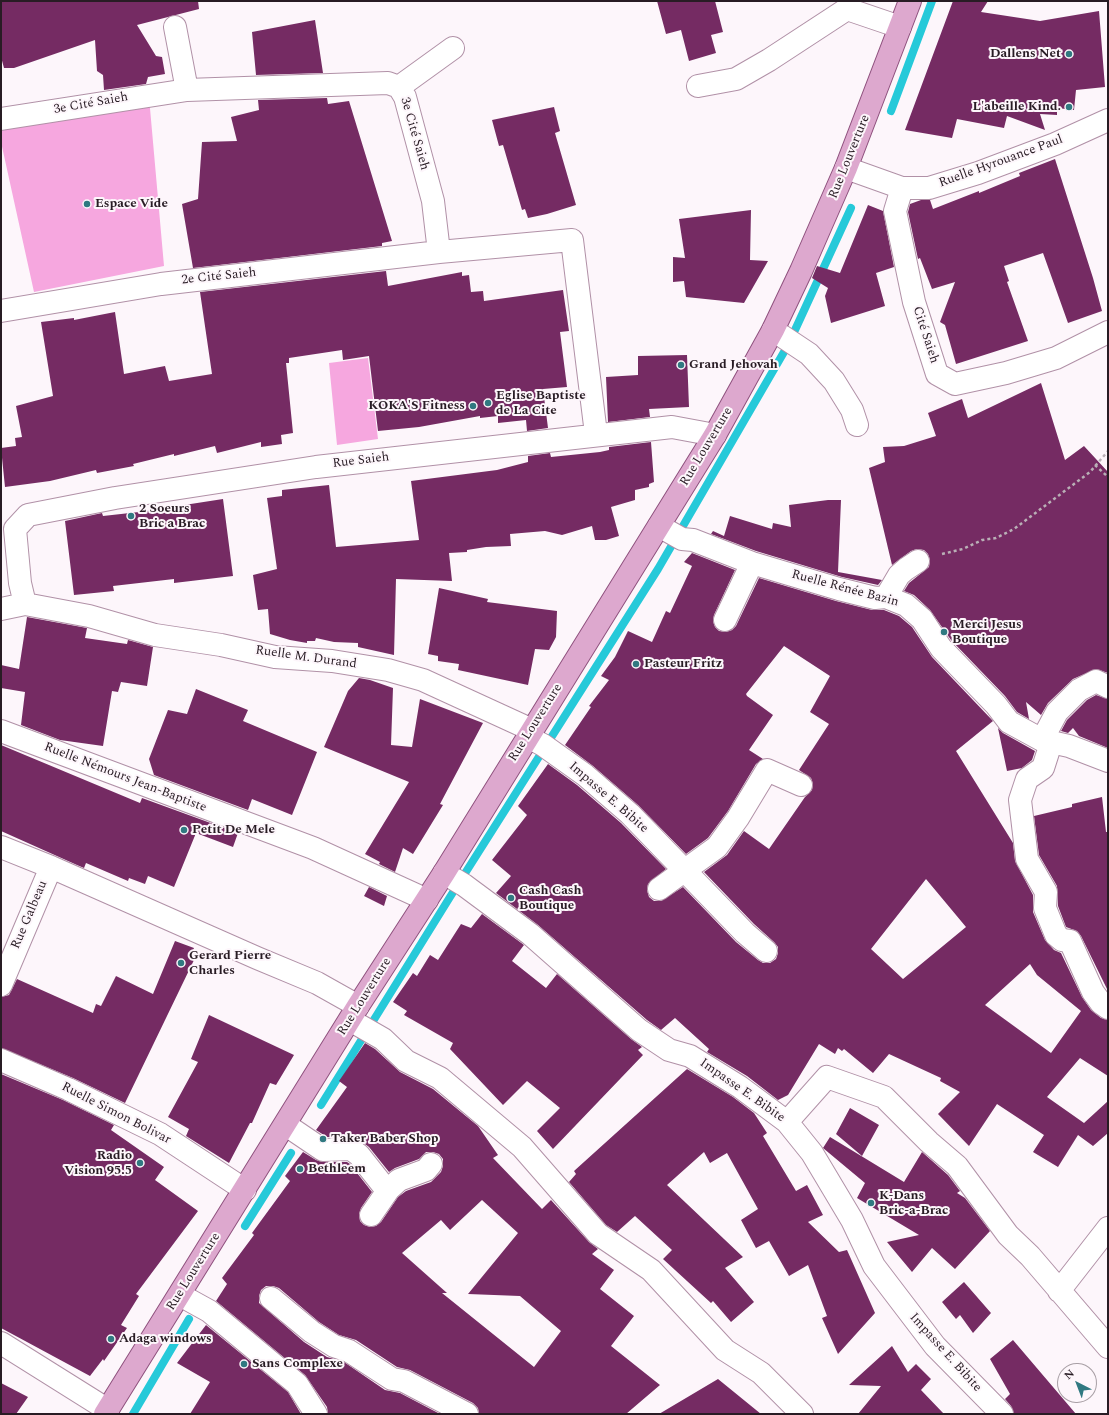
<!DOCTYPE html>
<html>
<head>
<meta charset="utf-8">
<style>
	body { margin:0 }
	#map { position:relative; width:1109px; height:1415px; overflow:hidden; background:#fdf6fb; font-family:Spectral,serif }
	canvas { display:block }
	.frame { position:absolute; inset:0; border:2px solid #281c24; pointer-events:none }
	.north { position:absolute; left:1057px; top:1363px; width:40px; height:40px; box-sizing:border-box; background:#fdf6fb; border:1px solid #a89fa5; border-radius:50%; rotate:318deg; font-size:11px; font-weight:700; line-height:16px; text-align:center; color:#281c24 }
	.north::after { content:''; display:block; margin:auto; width:14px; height:18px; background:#307981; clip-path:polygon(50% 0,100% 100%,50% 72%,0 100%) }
</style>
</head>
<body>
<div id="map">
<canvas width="1109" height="1415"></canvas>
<div class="frame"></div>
<div class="north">N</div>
</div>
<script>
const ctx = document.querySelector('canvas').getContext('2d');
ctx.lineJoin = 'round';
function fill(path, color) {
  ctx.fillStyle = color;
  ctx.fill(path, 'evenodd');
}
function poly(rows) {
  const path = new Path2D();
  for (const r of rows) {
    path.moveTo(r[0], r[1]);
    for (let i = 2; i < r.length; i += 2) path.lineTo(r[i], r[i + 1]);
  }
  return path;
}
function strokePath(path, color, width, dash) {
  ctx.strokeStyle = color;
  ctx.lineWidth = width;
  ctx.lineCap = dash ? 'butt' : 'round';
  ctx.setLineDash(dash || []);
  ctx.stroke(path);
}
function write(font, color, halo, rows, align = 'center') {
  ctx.font = font + ' Spectral,serif';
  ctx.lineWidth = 4;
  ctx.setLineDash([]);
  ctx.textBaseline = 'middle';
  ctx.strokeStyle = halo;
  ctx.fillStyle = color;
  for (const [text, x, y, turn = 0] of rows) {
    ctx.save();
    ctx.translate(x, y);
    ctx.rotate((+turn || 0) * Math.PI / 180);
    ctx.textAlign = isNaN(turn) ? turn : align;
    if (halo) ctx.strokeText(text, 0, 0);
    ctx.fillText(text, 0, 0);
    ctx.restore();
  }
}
const green = poly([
	[149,97,164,266,34,292,1,142,1,123],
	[368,358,378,439,337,445,329,363]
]);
const stream = poly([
	[891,111,932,1],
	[795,330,851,208],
	[321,1105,450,897,658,569,784,352],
	[245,1226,291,1153],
	[133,1414,189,1319]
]);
const building = poly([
	[1,1,198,1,199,9,137,25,156,56,162,57,165,74,148,77,146,84,104,90,103,75,97,71,95,40,14,68,4,68,1,57],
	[657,1,715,1,723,32,711,35,716,53,689,61,681,30,666,34],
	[953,1,988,1,981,12,1040,21,1099,11,1105,87,1076,90,1074,110,1057,108,1057,115,1040,114,1045,130,1007,116,1004,128,957,119,952,138,905,130],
	[315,20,323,73,256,75,252,32],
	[327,98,328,104,349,101,392,241,382,243,382,246,193,268,182,204,198,199,202,142,237,141,231,117,259,110,258,100],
	[554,107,560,131,555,133,576,205,547,214,528,218,525,209,522,210,503,145,499,146,492,120],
	[1055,159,1093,278,1102,311,1068,323,1043,253,1004,266,1009,281,1007,282,1028,341,956,364,945,325,940,322,955,282,932,289,920,258,918,259,908,212,910,204,921,200,930,200,933,209,979,191,979,193,1020,176,1019,173],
	[868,205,883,211,894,267,876,273,885,306,831,323,825,296,828,288,812,278,817,266,840,273],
	[751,210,750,260,768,261,744,303,686,297,684,281,673,282,673,257,685,258,679,219],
	[386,271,388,286,462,272,462,276,469,275,471,292,483,291,484,301,563,290,569,331,560,332,567,387,543,389,548,428,527,431,526,420,498,423,498,416,480,418,480,416,419,427,378,431,369,356,343,360,342,350,289,358,289,363,286,363,293,433,281,435,282,444,261,447,261,442,217,453,215,446,174,456,174,454,133,464,134,466,97,473,96,470,50,481,5,487,1,448,16,446,15,438,22,437,16,406,53,396,41,322,74,318,74,320,115,312,124,374,165,366,169,381,212,374,200,292],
	[687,355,689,407,649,409,650,417,608,422,606,377,638,375,638,356],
	[1041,383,1065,460,1084,446,1108,472,1108,673,1096,669,1073,679,1048,703,1041,715,1026,702,1029,719,1017,712,1005,696,951,640,930,610,914,595,904,591,909,583,929,567,930,560,928,554,924,550,917,549,911,551,892,565,869,468,885,462,883,447,904,446,936,436,928,413,962,399,968,418],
	[651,442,654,482,649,484,649,487,635,490,635,500,611,507,619,536,606,540,595,540,592,526,562,535,545,531,510,534,511,546,486,547,467,550,467,552,449,553,452,581,396,579,394,655,358,647,358,643,334,642,316,638,315,641,307,641,307,643,290,640,270,634,268,609,258,610,253,575,277,569,267,498,282,496,282,490,329,485,336,547,419,540,411,481,497,470,528,462,528,456,550,453,551,457,600,452,609,450,609,447],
	[223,499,233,576,174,583,174,579,113,586,114,591,74,595,65,521,102,513,103,516,139,512],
	[828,500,841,500,838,572,882,580,878,585,842,577,756,551,711,534,713,531,724,536,730,516,772,529,773,523,791,527,789,505],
	[692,553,735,570,714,615,713,621,715,627,719,631,726,632,732,630,736,626,759,578,836,601,872,610,884,610,899,616,912,627,932,657,993,721,956,751,1013,843,1015,861,1033,895,1033,912,1045,940,1054,950,1061,953,1082,997,1091,1010,1101,1018,1108,1020,1108,1076,1080,1058,1047,1097,1084,1123,1108,1101,1108,1133,1093,1146,1078,1135,1058,1167,1033,1152,1044,1135,997,1104,969,1146,938,1114,960,1092,940,1081,941,1078,889,1054,873,1073,844,1049,842,1051,838,1048,835,1054,819,1044,788,1095,778,1100,747,1076,707,1052,709,1049,675,1018,661,1030,647,1020,538,925,496,893,511,876,492,860,527,815,518,806,548,764,577,785,621,823,666,869,648,884,647,890,649,897,654,901,661,901,683,887,736,942,758,960,763,963,770,963,776,959,778,953,778,947,774,942,754,924,704,872,727,855,744,831,769,849,805,797,812,790,813,784,811,778,799,770,829,724,810,712,830,676,784,646,746,694,747,696,773,715,749,750,763,759,756,764,728,811,708,838,686,854,638,805,593,766,565,745,591,707,589,706,609,680,601,676,615,657,628,631,652,642,666,611,670,613,692,566,684,562],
	[926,879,966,927,903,979,871,949],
	[1030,964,1037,975,1081,1011,1051,1053,985,1005],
	[439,588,488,599,487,602,557,611,556,637,549,650,535,649,528,685,458,670,459,664,438,661,438,656,428,654],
	[27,617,87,628,85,638,127,644,128,640,153,647,147,686,121,682,118,692,112,691,103,746,60,740,21,725,25,692,1,688,1,665,19,669],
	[359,678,370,680,393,688,391,745,412,747,420,699,483,723,440,804,443,805,413,854,403,848,395,872,379,864,380,862,365,854,409,782,324,747,348,691],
	[196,689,248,710,243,721,317,752,292,815,252,799,248,810,154,775,149,759,168,710,187,714],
	[1096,695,1108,699,1108,748,1079,736,1073,728,1068,733,1061,731,1067,720,1087,700],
	[998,728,1003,733,1035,751,1032,760,1022,768,1007,771],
	[1,745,140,803,142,798,238,833,233,847,196,833,174,887,148,876,145,884,129,878,128,881,86,863,84,868,77,865,1,831],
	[1102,797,1106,832,1108,832,1108,991,1081,936,1077,931,1066,927,1058,906,1057,886,1039,855,1034,816,1072,807,1072,804],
	[369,887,387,896,384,906,364,896],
	[482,914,524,945,512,961,546,988,557,974,631,1039,642,1047,638,1050,643,1055,553,1149,537,1131,560,1108,527,1081,503,1105,450,1049,453,1043,404,1015,407,1011,393,1002,413,973,417,976,430,955,438,960,461,924,471,928],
	[175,941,194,948,190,958,194,960,125,1103,73,1078,1,1048,1,997,9,995,17,979,93,1013,96,1004,101,1006,116,976,153,994],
	[209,1015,294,1055,276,1085,270,1083,252,1123,250,1123,229,1163,186,1136,189,1129,168,1117,198,1062,191,1059],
	[365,1043,375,1049,400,1072,433,1089,478,1126,498,1155,493,1158,542,1209,551,1200,589,1242,598,1249,592,1254,614,1270,600,1289,634,1316,611,1346,660,1385,626,1414,479,1414,478,1408,473,1403,410,1370,397,1367,356,1340,339,1335,319,1322,279,1288,273,1286,266,1286,261,1290,259,1296,259,1303,304,1342,327,1357,344,1362,385,1390,400,1393,440,1414,328,1414,327,1407,305,1375,216,1301,227,1284,222,1278,254,1235,252,1233,290,1181,285,1176,303,1152,316,1160,323,1162,347,1162,350,1164,372,1192,361,1208,359,1214,360,1221,364,1225,370,1227,376,1226,381,1222,398,1197,406,1191,431,1182,441,1172,443,1166,443,1159,439,1154,433,1152,426,1152,419,1159,395,1168,389,1172,369,1147,358,1139,351,1137,327,1137,316,1130,347,1087,339,1081],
	[482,1200,518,1233,468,1294,520,1296,561,1331,534,1367,442,1293,447,1293,402,1253,441,1220,450,1230],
	[687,1069,733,1097,754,1113,767,1133,763,1136,796,1191,807,1185,823,1215,808,1222,839,1252,847,1250,875,1313,838,1354,822,1318,827,1316,808,1265,789,1276,769,1241,756,1248,741,1220,758,1209,727,1153,710,1163,704,1152,667,1185,743,1257,725,1268,754,1302,731,1322,713,1301,711,1303,663,1259,672,1250,635,1216,617,1232,606,1225,569,1182,576,1174,574,1171],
	[1,1074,63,1100,114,1125,111,1130,164,1167,155,1180,198,1211,136,1294,139,1296,121,1325,127,1328,104,1361,103,1359,90,1376,1,1328],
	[850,1108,879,1125,862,1156,836,1134],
	[830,1137,904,1182,922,1152,948,1175,960,1191,957,1193,965,1198,990,1231,955,1269,932,1248,912,1272,887,1242,919,1235,857,1198,865,1183,823,1148],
	[964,1282,991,1313,973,1333,960,1315,956,1319,942,1302],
	[206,1325,288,1392,301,1414,190,1414,210,1382,177,1363],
	[1013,1340,1076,1414,1014,1414,1011,1406,1005,1399,1010,1394,990,1359],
	[892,1346,908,1372,916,1364,931,1379,921,1390,944,1414,858,1414,881,1386,849,1385],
	[718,1379,761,1414,659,1414],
	[1,1383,28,1397,16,1414,1,1414]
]);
const path = poly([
	[1095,465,1108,477],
	[942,554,963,549,982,540,996,538,1014,529,1090,472,1108,451]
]);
const minor = poly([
	[175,27,187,90],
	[698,86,736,79,769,60,847,9,900,27],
	[399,87,453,48],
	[1,119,187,90,388,83,399,87,405,97,433,201,439,252,572,240,596,434],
	[846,168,902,188,929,188,978,173,1055,144,1108,120],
	[902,188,895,211,914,302,937,374,955,384,1006,373,1056,358,1108,332],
	[1,311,161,284,439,252],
	[773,330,809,354,834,381,852,410,857,425],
	[659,526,682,539,693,540,752,563,839,589,875,598,886,597,906,605,922,619,941,648,996,705,1009,722,1042,740,1069,746,1108,761],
	[886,597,899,575,906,569,918,561],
	[25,604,89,616,155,635,221,645,275,657,332,661,388,670,423,680,532,730],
	[1,609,25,604,20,583,15,529,28,515,115,498,316,467,672,427,715,435],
	[725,620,752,563],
	[1,731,313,848,427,900],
	[528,737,543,745,585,775,630,814,745,933,766,951],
	[1042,740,1057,712,1079,690,1096,681,1108,687],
	[1051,743,1043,768,1027,779,1020,800,1027,859,1046,892,1045,908,1056,935,1062,940,1070,941,1093,992,1101,1003,1108,1008],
	[1,847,51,867,257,958,317,983,358,1006],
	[444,873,464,885,530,934,639,1030,669,1050,690,1056,740,1087,787,1122,812,1153,852,1220,874,1266,935,1346,1002,1414],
	[659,889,717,847,738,818,767,770,801,785],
	[1,985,51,867],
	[350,1020,383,1039,406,1061,440,1078,522,1147,598,1234,651,1270,725,1350,761,1373,802,1414],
	[1,1060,68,1089,160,1134,245,1190],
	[787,1122,827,1077,884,1097,929,1142,957,1166,1008,1235,1030,1256,1108,1347],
	[286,1125,323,1150,351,1149,359,1155,385,1188,389,1189],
	[371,1215,389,1189,399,1180,426,1170,431,1164],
	[1059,1291,1108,1228],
	[180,1295,209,1311,297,1384,316,1414],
	[271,1298,312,1332,334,1346,349,1351,392,1379,404,1381,467,1414],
	[1,1343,108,1410]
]);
const major = poly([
	[105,1414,358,1006,444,873,715,435,773,330,801,271,846,168,910,1]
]);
const markers = [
	[1069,54,4,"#307981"],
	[1069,107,4,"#307981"],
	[87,204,4,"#307981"],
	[681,365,4,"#307981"],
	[488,403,4,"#307981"],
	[473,406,4,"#307981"],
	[131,516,4,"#307981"],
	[944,632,4,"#307981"],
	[636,664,4,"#307981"],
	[184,830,4,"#307981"],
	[511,898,4,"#307981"],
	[181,963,4,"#307981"],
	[323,1139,4,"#307981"],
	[140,1163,4,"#307981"],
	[300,1169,4,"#307981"],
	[871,1203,4,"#307981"],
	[111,1339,4,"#307981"],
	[244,1364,4,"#307981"]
];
const poiNames = [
	["Dallens Net",1061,54,"right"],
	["L'abeille Kind.",1061,107,"right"],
	["Espace Vide",95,204],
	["Grand Jehovah",689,365],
	["Eglise Baptiste",496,396],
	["de La Cite",496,411],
	["KOKA'S Fitness",465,406,"right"],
	["2 Soeurs",139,509],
	["Bric a Brac",139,524],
	["Merci Jesus",952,625],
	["Boutique",952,640],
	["Pasteur Fritz",644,664],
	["Petit De Mele",192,830],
	["Cash Cash",519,891],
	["Boutique",519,906],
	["Gerard Pierre",189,956],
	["Charles",189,971],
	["Taker Baber Shop",331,1139],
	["Radio",132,1156,"right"],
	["Vision 95.5",132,1171,"right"],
	["Bethleem",308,1169],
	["K-Dans",879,1196],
	["Bric-a-Brac",879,1211],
	["Adaga windows",119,1339],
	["Sans Complexe",252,1364]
];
const streetNames = [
	["3e Cité Saieh",91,104,-10],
	["3e Cité Saieh",414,134,74],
	["Rue Louverture",850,157,-68],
	["Ruelle Hyrouance Paul",1001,162,-20],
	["2e Cité Saieh",219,277,-6],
	["Cité Saieh",925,335,72],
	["Rue Louverture",707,447,-59],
	["Rue Saieh",361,461,-7],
	["Ruelle Rénée Bazin",845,589,15],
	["Ruelle M. Durand",306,658,8],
	["Rue Louverture",536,723,-58],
	["Ruelle Némours Jean-Baptiste",125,778,21],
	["Impasse E. Bibite",608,798,41],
	["Rue Galbeau",30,915,-67],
	["Rue Louverture",365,997,-58],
	["Impasse E. Bibite",742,1091,35],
	["Ruelle Simon Bolivar",116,1114,27],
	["Rue Louverture",194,1272,-58],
	["Impasse E. Bibite",945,1353,48]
];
fill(green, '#f6a7df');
strokePath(stream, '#26c9d9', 8);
fill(building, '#752b63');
strokePath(minor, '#b191a7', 24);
strokePath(major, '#8f517e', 24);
strokePath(path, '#b9b0b6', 2.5, [3, 3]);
strokePath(minor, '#fff', 22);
strokePath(major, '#dda8ce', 22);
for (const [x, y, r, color] of markers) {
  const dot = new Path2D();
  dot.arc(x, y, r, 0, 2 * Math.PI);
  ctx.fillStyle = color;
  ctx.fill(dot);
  strokePath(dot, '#fdf6fb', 1.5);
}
write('bold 13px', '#281c24', '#fdf6fb', poiNames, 'left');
write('13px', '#281c24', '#fdf6fb', streetNames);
</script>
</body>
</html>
